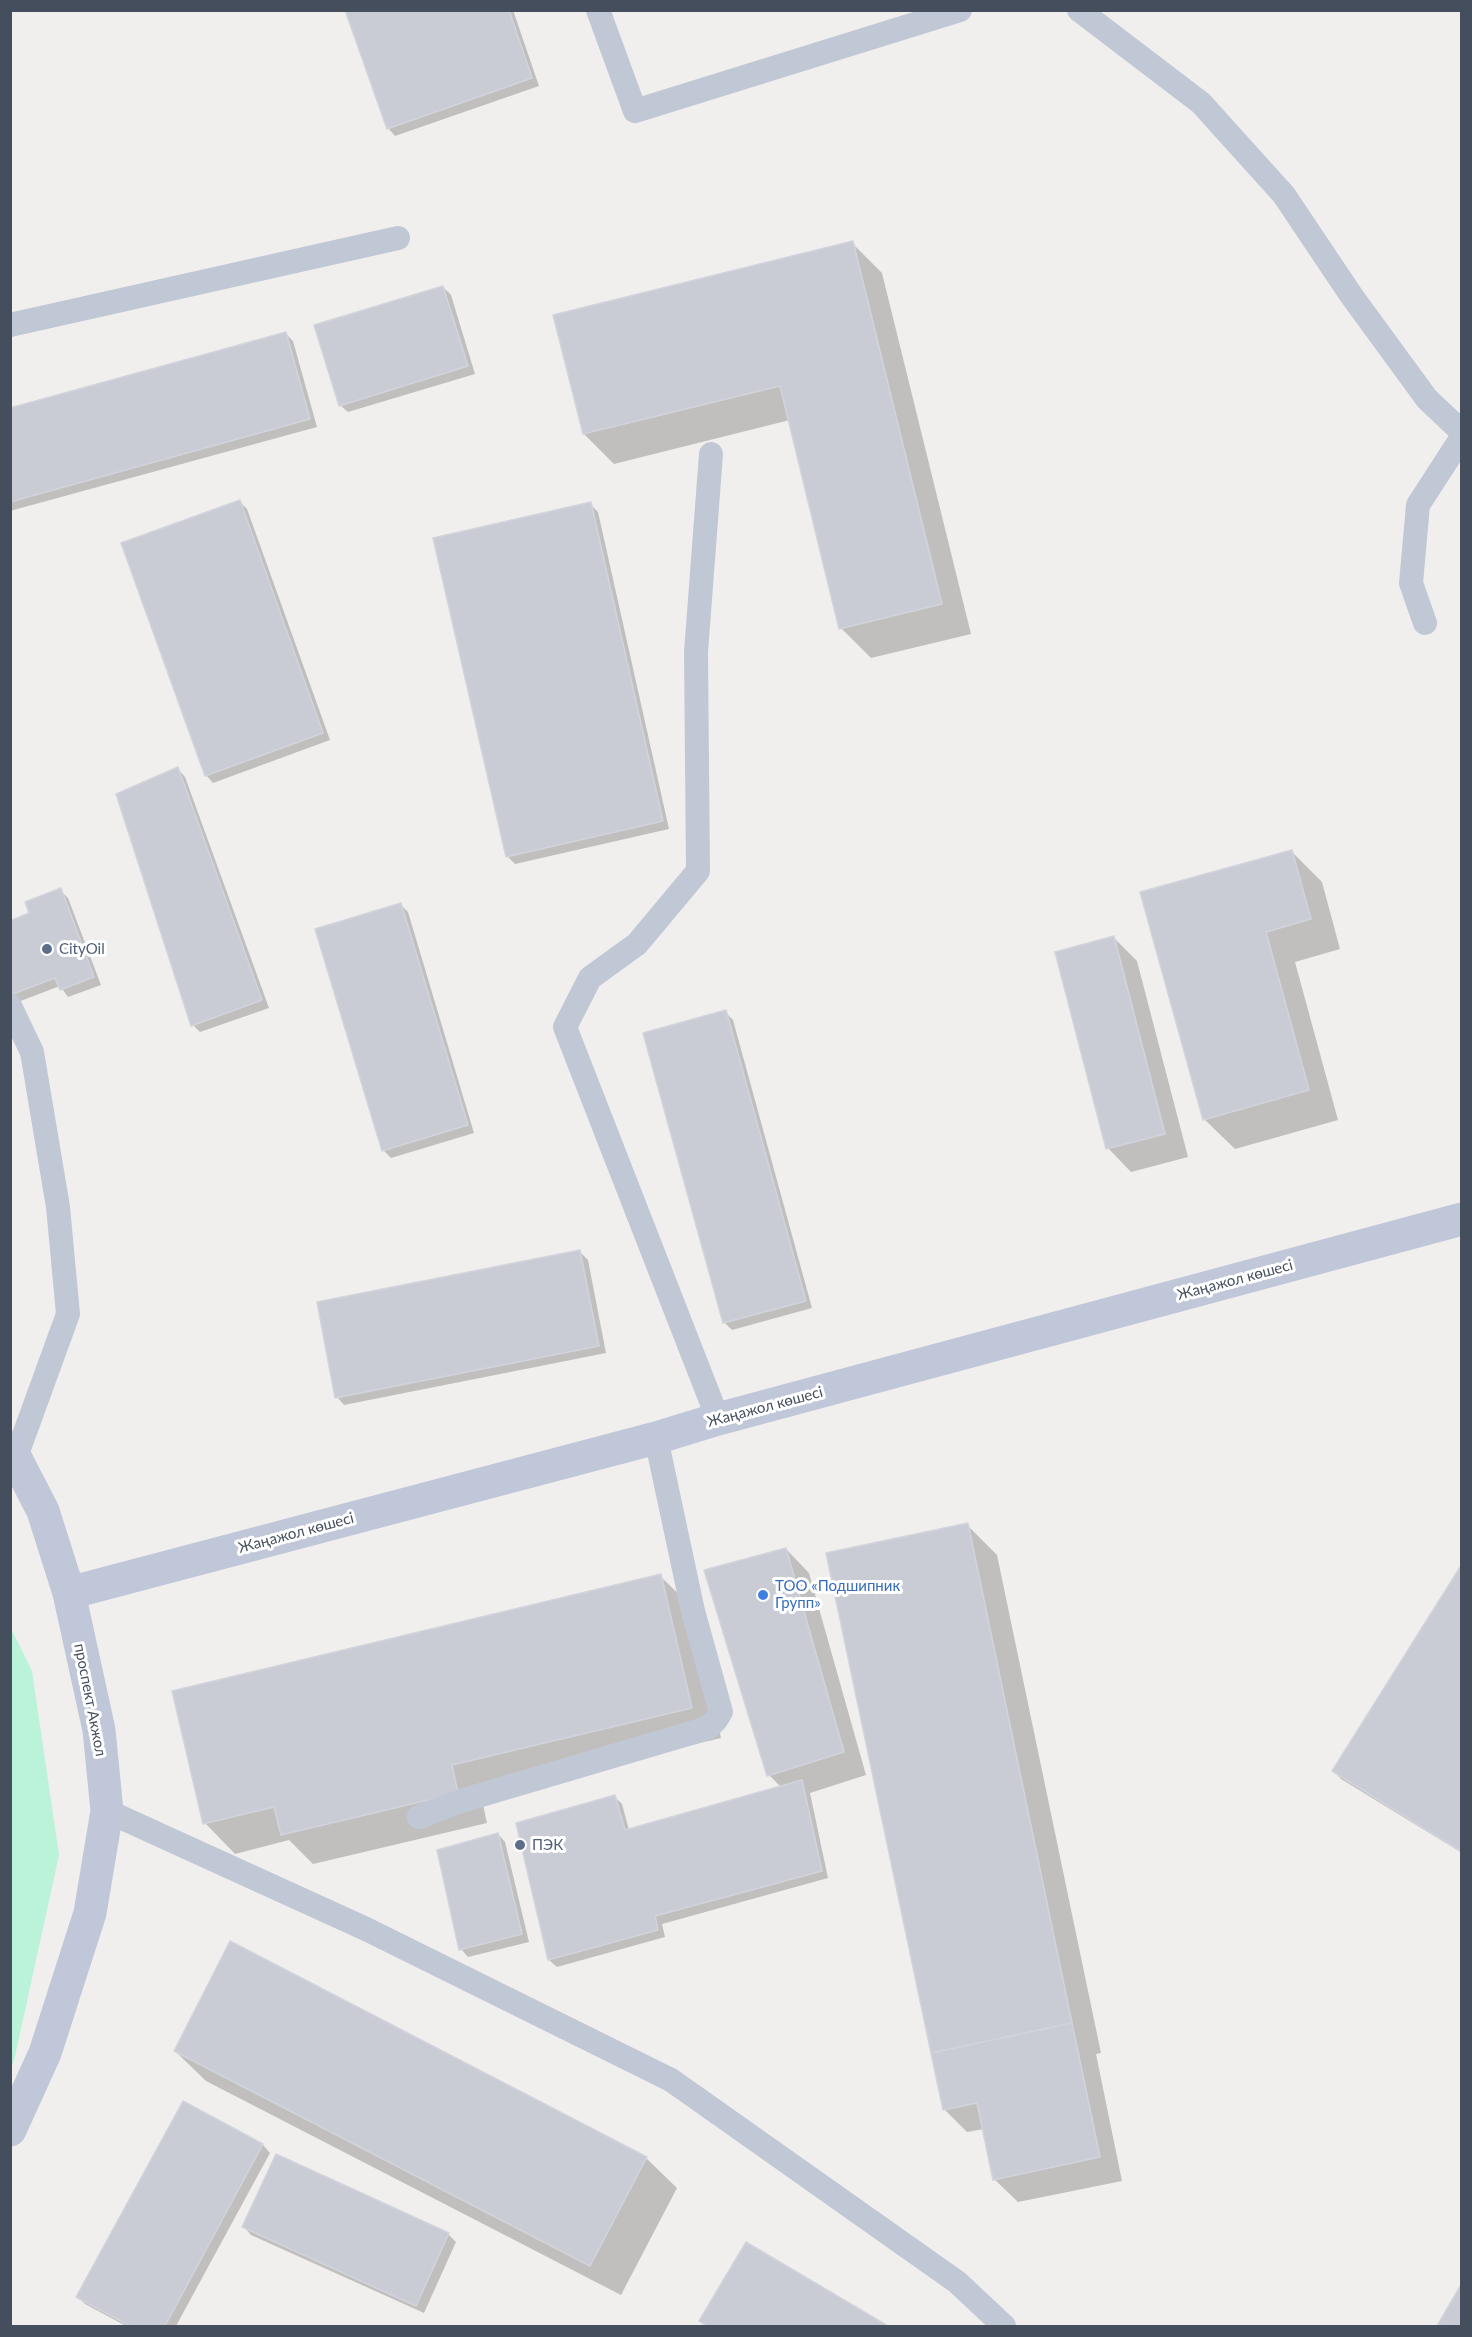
<!DOCTYPE html>
<html>
<head>
<meta charset="utf-8">
<style>
	body { margin:0 }
	#map { position:relative; width:1472px; height:2337px; overflow:hidden; background:#f1efee; font-family:Lato,sans-serif }
	canvas { display:block }
	.frame { position:absolute; inset:0; border:12px solid #454e5d; pointer-events:none }
</style>
</head>
<body>
<div id="map">
<canvas width="1472" height="2337"></canvas>
<div class="frame"></div>
</div>
<script>
const ctx = document.querySelector('canvas').getContext('2d');
ctx.lineJoin = 'round';
function fill(path, color) {
  ctx.fillStyle = color;
  ctx.fill(path, 'evenodd');
}
function poly(rows) {
  const path = new Path2D();
  for (const r of rows) {
    path.moveTo(r[0], r[1]);
    for (let i = 2; i < r.length; i += 2) path.lineTo(r[i], r[i + 1]);
  }
  return path;
}
function strokePath(path, color, width, dash) {
  ctx.strokeStyle = color;
  ctx.lineWidth = width;
  ctx.lineCap = dash ? 'butt' : 'round';
  ctx.setLineDash(dash || []);
  ctx.stroke(path);
}
function write(font, color, halo, rows, align = 'center') {
  ctx.font = font + ' Lato,sans-serif';
  ctx.lineWidth = 6;
  ctx.setLineDash([]);
  ctx.textBaseline = 'middle';
  ctx.strokeStyle = halo;
  ctx.fillStyle = color;
  for (const [text, x, y, turn = 0] of rows) {
    ctx.save();
    ctx.translate(x, y);
    ctx.rotate((+turn || 0) * Math.PI / 180);
    ctx.textAlign = isNaN(turn) ? turn : align;
    if (halo) ctx.strokeText(text, 0, 0);
    ctx.fillText(text, 0, 0);
    ctx.restore();
  }
}
const green = poly([
	[10,1626,32,1671,59,1855,14,2061,11,2067]
]);
const shadow = poly([
	[346,10,513,10,539,86,395,136,388,128],
	[852,243,882,273,971,634,871,658,841,628,790,420,614,464,584,434],
	[443,287,451,295,475,374,348,412,340,405],
	[285,333,293,341,317,427,10,511,10,409],
	[239,501,247,509,330,740,213,783,206,775],
	[590,504,598,512,669,829,515,864,507,856],
	[178,769,185,777,269,1008,200,1032,193,1025],
	[1292,852,1322,882,1340,949,1295,962,1338,1120,1235,1149,1204,1119],
	[60,890,68,898,101,985,68,997,60,986,10,1005,10,922,31,914],
	[400,904,408,912,474,1133,391,1158,383,1150],
	[1114,938,1137,961,1188,1157,1131,1172,1108,1148],
	[725,1012,733,1020,812,1308,732,1330,725,1323,645,1034],
	[580,1252,588,1260,606,1353,344,1405,337,1397],
	[967,1525,997,1555,1101,2053,1096,2054,1122,2181,1018,2202,994,2179,984,2129,967,2132,944,2109],
	[786,1549,809,1573,866,1775,810,1793,828,1878,662,1924,665,1937,557,1967,549,1960,615,1797,622,1804,629,1830,781,1787,769,1775],
	[1462,1567,1462,1853,1341,1779,1334,1771],
	[660,1576,691,1606,721,1738,481,1795,487,1823,313,1864,289,1840,235,1854,205,1823],
	[498,1834,505,1842,529,1942,468,1957,461,1949],
	[175,2051,646,2158,677,2188,621,2295,206,2081],
	[183,2103,263,2145,270,2153,176,2326,126,2326,85,2304,78,2297],
	[244,2227,448,2234,456,2242,424,2313,251,2235],
	[746,2244,885,2326,706,2326,701,2321]
]);
const building = poly([
	[345,10,509,10,532,78,387,129,345,10],
	[853,241,942,604,839,629,780,386,583,434,553,315,853,241],
	[443,286,468,366,339,406,314,325,443,286],
	[286,332,310,419,10,502,10,408,286,332],
	[240,500,323,733,205,776,121,543,240,500],
	[591,502,663,821,506,857,433,538,591,502],
	[178,767,262,1000,191,1026,116,794,178,767],
	[1292,850,1311,919,1266,932,1309,1090,1203,1120,1140,892,1292,850],
	[61,888,94,977,60,990,55,978,10,995,10,921,29,913,25,902,61,888],
	[401,903,468,1125,382,1151,315,929,401,903],
	[1114,936,1165,1134,1106,1149,1055,952,1114,936],
	[726,1010,806,1301,723,1323,643,1033,726,1010],
	[580,1250,599,1346,335,1398,317,1302,580,1250],
	[968,1523,1072,2023,931,2053,826,1553,968,1523],
	[786,1548,844,1752,767,1776,704,1570,786,1548],
	[1462,1564,1462,1852,1332,1771,1462,1564],
	[661,1574,692,1708,452,1765,458,1793,281,1835,274,1807,203,1824,172,1691,661,1574],
	[802,1780,822,1871,655,1916,658,1930,548,1960,516,1823,615,1795,625,1830,802,1780],
	[498,1833,522,1934,459,1950,437,1850,498,1833],
	[230,1941,647,2157,590,2266,174,2051,230,1941],
	[1072,2023,1100,2157,993,2180,977,2103,943,2110,931,2053,1072,2023],
	[183,2101,263,2144,165,2326,130,2326,76,2297,183,2101],
	[276,2154,449,2233,416,2306,242,2227,276,2154],
	[746,2242,888,2326,707,2326,699,2321,746,2242],
	[1462,2283,1462,2326,1437,2326,1462,2283]
]);
const service = poly([
	[598,10,635,111,960,10],
	[1079,10,1201,103,1284,195,1351,295,1427,399,1462,432],
	[10,325,398,238],
	[711,454,696,652,698,871,637,944,590,978,565,1027,718,1419],
	[1425,623,1411,583,1418,505,1462,437],
	[10,1006,32,1052,58,1207,68,1314,16,1457],
	[107,1811,366,1929,671,2080,957,2282,1004,2326],
	[419,1817,461,1801,698,1731,709,1727,716,1720,721,1712,693,1611,656,1438]
]);
const secondary = poly([
	[10,1447,43,1511,69,1593,99,1730,107,1811,90,1913,45,2053,10,2130],
	[69,1593,656,1438,718,1419,1462,1219]
]);
const markers = [
	[47,949,6,"#5c6f8a"],
	[763,1595,6,"#3f7fe0"],
	[520,1845,6,"#5c6f8a"]
];
const serviceNames = [
	["CityOil",59,949],
	["ПЭК",532,1845]
];
const streetNames = [
	["Жаңажол көшесі",1235,1280,-15],
	["Жаңажол көшесі",765,1407,-15],
	["Жаңажол көшесі",296,1533,-15],
	["проспект Акжол",90,1700,79]
];
const shopNames = [
	["ТОО «Подшипник",775,1586],
	["Групп»",775,1603]
];
fill(green, '#baf2da');
fill(shadow, '#0003');
fill(building, '#caccd5');
strokePath(building, '#d2d3db', 1.5);
strokePath(service, '#c1c8d5', 24);
strokePath(secondary, '#c0c7d9', 33);
for (const [x, y, r, color] of markers) {
  const dot = new Path2D();
  dot.arc(x, y, r, 0, 2 * Math.PI);
  ctx.fillStyle = color;
  ctx.fill(dot);
  strokePath(dot, '#fff', 2);
}
write('15px', '#4e5e75', '#fff', serviceNames, 'left');
write('15px', '#454e5d', '#fff', streetNames);
write('15px', '#366cbe', '#fff', shopNames, 'left');
</script>
</body>
</html>
